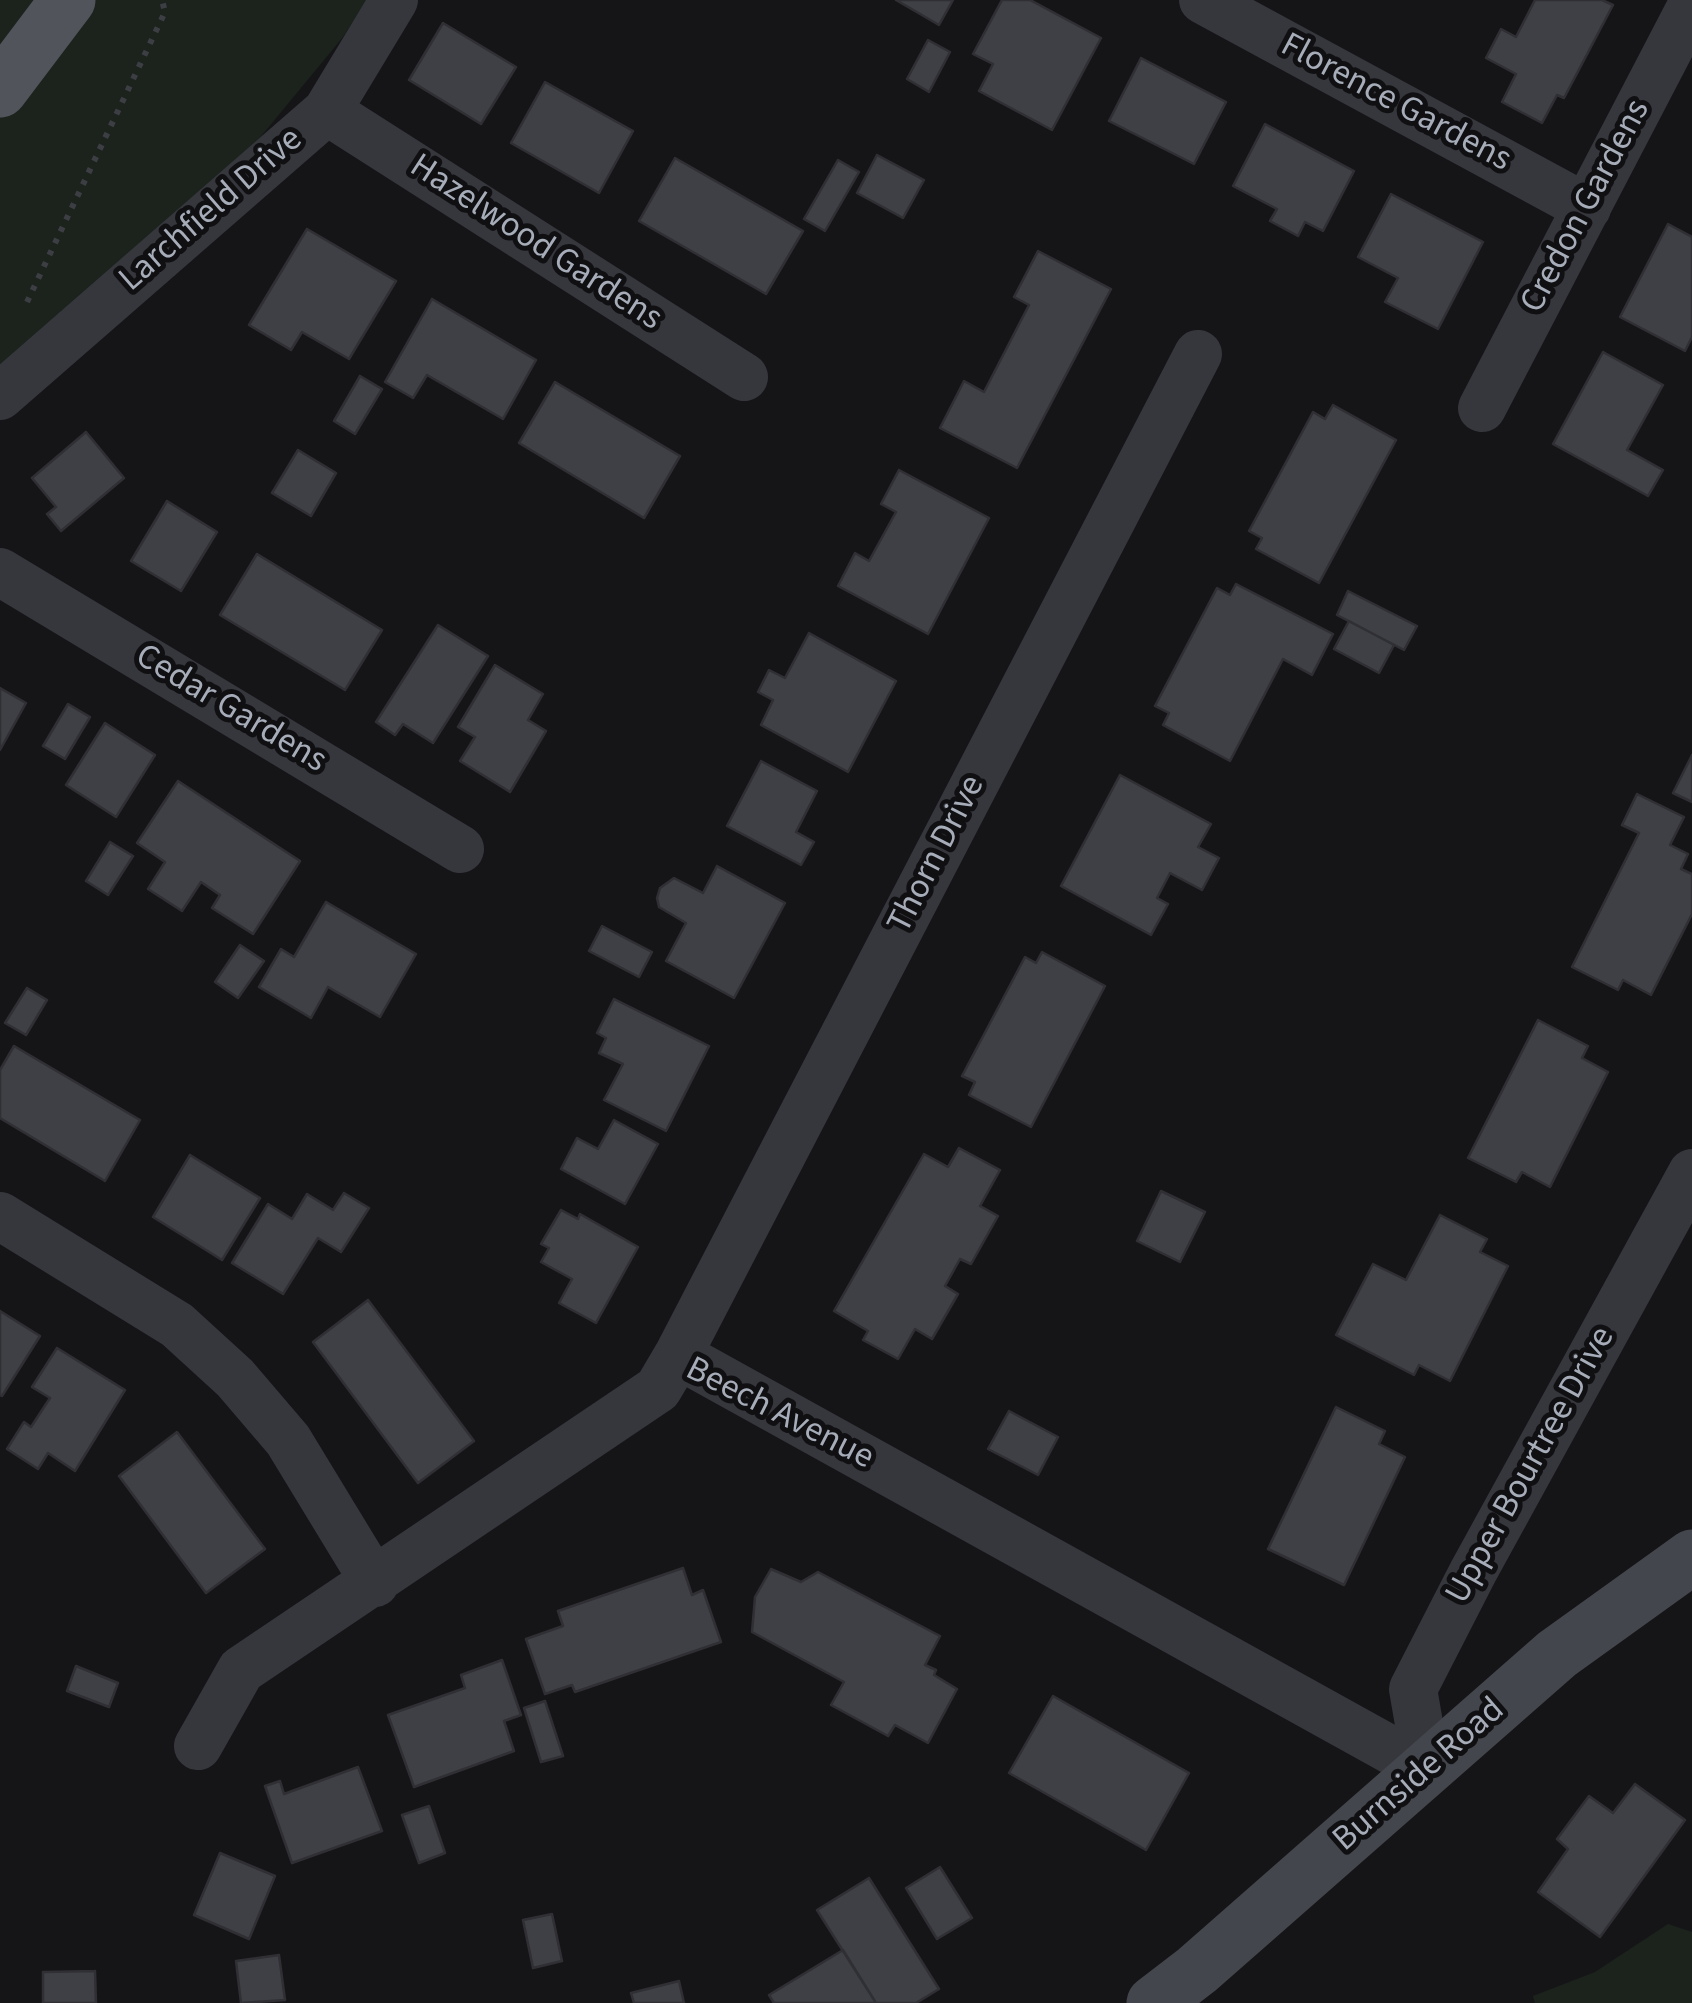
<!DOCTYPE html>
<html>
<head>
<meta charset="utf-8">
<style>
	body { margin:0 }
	canvas { display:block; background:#151518 }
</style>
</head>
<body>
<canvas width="1692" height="2003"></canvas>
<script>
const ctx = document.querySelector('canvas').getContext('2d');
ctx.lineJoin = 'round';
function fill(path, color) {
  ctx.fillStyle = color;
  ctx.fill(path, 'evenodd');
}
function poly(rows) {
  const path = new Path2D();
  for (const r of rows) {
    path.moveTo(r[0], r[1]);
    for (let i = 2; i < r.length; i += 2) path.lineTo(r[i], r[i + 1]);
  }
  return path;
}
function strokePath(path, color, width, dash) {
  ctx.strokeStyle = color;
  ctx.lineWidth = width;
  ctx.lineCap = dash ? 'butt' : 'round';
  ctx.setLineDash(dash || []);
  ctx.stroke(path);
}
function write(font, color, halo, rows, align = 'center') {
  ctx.font = font + ' "Source Sans 3",sans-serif';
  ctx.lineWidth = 10;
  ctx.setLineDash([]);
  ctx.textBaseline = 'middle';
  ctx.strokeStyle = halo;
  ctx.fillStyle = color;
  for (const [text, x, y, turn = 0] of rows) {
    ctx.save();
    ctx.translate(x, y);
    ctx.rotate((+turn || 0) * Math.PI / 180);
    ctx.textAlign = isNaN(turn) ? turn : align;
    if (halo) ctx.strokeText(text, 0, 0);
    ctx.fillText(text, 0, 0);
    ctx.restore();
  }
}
const green = poly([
	[0,0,367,0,343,37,215,192,0,380],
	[1668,1924,1692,1932,1692,2003,1535,2003,1533,1996,1595,1972]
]);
const building = poly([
	[896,0,953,0,939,25,896,0],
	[1002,0,1030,0,1101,38,1052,130,979,91,993,64,973,54,1002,0],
	[1535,0,1602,0,1613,5,1564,98,1557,95,1542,123,1502,102,1516,74,1486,58,1501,29,1516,37,1535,0],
	[443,23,516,67,481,124,409,80,443,23],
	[928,40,950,52,929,92,907,79,928,40],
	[1141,58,1226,102,1194,164,1109,121,1141,58],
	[545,82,633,131,599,193,511,143,545,82],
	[1265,124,1354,171,1323,231,1305,222,1298,236,1270,221,1277,209,1233,186,1265,124],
	[877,155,924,180,903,218,857,193,877,155],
	[675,158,803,231,766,294,639,221,675,158],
	[838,160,859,172,825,231,804,219,838,160],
	[1391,194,1483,242,1438,329,1385,302,1398,278,1358,257,1391,194],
	[1668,224,1692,237,1692,337,1685,351,1620,317,1668,224],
	[307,229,396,281,349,359,302,332,291,350,249,325,307,229],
	[1038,251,1111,289,1017,468,940,428,964,381,984,392,1029,305,1014,297,1038,251],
	[432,299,536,360,503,419,427,375,413,398,385,382,432,299],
	[1603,352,1663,385,1627,450,1663,470,1648,496,1553,444,1603,352],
	[360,376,382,389,355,434,334,421,360,376],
	[555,382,680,456,644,518,519,443,555,382],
	[1333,405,1396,440,1319,583,1256,549,1262,538,1249,531,1313,412,1325,419,1333,405],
	[86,432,124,478,61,531,47,514,56,507,32,478,86,432],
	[298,450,336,473,311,516,272,493,298,450],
	[899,470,989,518,928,634,838,586,855,553,869,561,896,512,881,504,899,470],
	[167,501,217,532,181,591,131,561,167,501],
	[257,554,382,630,345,690,220,615,257,554],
	[1236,584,1333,634,1312,675,1283,659,1230,761,1163,725,1169,713,1155,706,1217,588,1230,595,1236,584],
	[1348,591,1417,626,1404,650,1337,615,1348,591],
	[1349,621,1394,645,1379,673,1334,649,1349,621],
	[438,625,488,656,433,743,403,724,395,735,376,722,438,625],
	[809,633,896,681,848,772,761,725,773,700,758,692,769,670,785,678,809,633],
	[495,665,543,694,528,720,546,731,510,792,460,761,475,737,458,727,495,665],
	[0,688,26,703,0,750,0,688],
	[68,704,90,717,65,759,43,746,68,704],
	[105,723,155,755,116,817,66,785,105,723],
	[1692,755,1692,802,1673,793,1692,755],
	[761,761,817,791,796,832,814,842,801,865,727,826,761,761],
	[1120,775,1211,824,1198,847,1219,858,1202,890,1170,873,1157,898,1168,904,1151,935,1061,886,1120,775],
	[178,781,300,861,253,934,212,908,220,895,201,882,182,911,148,889,165,862,137,843,178,781],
	[1637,794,1684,817,1670,845,1688,854,1681,869,1692,874,1692,914,1651,995,1623,980,1618,990,1572,967,1639,833,1622,825,1637,794],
	[110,842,133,856,108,895,86,881,110,842],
	[717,866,785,903,734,998,666,961,686,923,659,907,657,898,660,888,674,878,703,893,717,866],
	[326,902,416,954,380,1017,328,987,311,1018,259,987,281,949,294,957,326,902],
	[602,926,652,952,639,977,589,951,602,926],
	[240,945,264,961,238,998,215,982,240,945],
	[1042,952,1105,986,1031,1127,969,1095,975,1082,962,1076,1025,957,1036,963,1042,952],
	[27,988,47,1000,26,1035,5,1023,27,988],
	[614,999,709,1046,666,1131,604,1100,623,1064,599,1053,606,1038,597,1033,614,999],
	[1538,1020,1588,1046,1582,1058,1608,1072,1550,1187,1522,1172,1516,1182,1468,1158,1538,1020],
	[14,1046,140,1120,105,1181,0,1118,0,1070,14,1046],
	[614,1120,658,1144,625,1204,561,1169,577,1138,598,1149,614,1120],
	[959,1148,1000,1170,980,1206,998,1216,971,1264,960,1259,945,1286,958,1294,932,1339,915,1329,898,1359,863,1340,868,1331,834,1311,924,1154,948,1167,959,1148],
	[190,1155,260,1198,222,1260,153,1217,190,1155],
	[1161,1191,1205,1212,1180,1262,1137,1241,1161,1191],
	[344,1193,369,1208,341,1252,318,1238,283,1294,232,1263,268,1204,292,1219,307,1194,333,1210,344,1193],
	[561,1210,578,1219,580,1214,638,1247,596,1323,559,1303,572,1279,541,1262,549,1248,541,1244,561,1210],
	[1440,1215,1487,1239,1480,1252,1508,1266,1450,1381,1419,1365,1414,1375,1336,1335,1373,1264,1406,1280,1440,1215],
	[368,1300,474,1441,418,1483,313,1342,368,1300],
	[0,1311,40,1336,2,1396,0,1395,0,1311],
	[57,1348,125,1390,75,1471,48,1453,38,1469,7,1449,24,1422,31,1427,50,1398,32,1387,57,1348],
	[1336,1407,1385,1431,1379,1444,1405,1457,1344,1585,1268,1549,1336,1407],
	[1009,1411,1058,1437,1038,1475,988,1449,1009,1411],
	[177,1432,265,1549,206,1593,119,1476,177,1432],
	[683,1568,692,1595,703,1590,721,1642,575,1692,572,1685,545,1694,526,1639,563,1626,558,1611,683,1568],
	[771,1569,801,1582,818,1572,940,1636,925,1665,936,1670,934,1675,957,1689,928,1743,895,1725,888,1736,831,1705,844,1682,752,1632,755,1597,771,1569],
	[502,1660,521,1715,504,1721,514,1751,414,1787,388,1715,465,1688,461,1675,502,1660],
	[76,1666,118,1683,109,1707,67,1691,76,1666],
	[1053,1696,1189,1773,1146,1850,1009,1773,1053,1696],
	[545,1701,563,1756,541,1762,524,1708,545,1701],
	[358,1767,382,1831,292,1863,265,1786,280,1781,284,1794,358,1767],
	[1635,1784,1685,1820,1600,1937,1538,1892,1568,1849,1557,1839,1589,1796,1613,1813,1635,1784],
	[429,1806,445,1853,419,1863,402,1815,429,1806],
	[220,1853,275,1876,249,1939,194,1915,220,1853],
	[940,1867,972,1918,937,1939,906,1888,940,1867],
	[869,1878,939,1989,916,2003,876,2003,817,1910,869,1878],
	[552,1914,562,1961,533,1968,523,1920,552,1914],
	[843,1950,876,2003,774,2003,769,1995,843,1950],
	[279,1955,285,2000,241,2003,236,1961,279,1955],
	[95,1971,96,2003,43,2003,43,1972,95,1971],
	[679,1981,684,2003,634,2003,631,1993,679,1981]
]);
const path = poly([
	[27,302,165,12,162,0]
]);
const street = poly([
	[1203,0,1587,208],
	[327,111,744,377],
	[0,396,327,111,394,0],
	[1482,408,1692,5],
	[0,572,460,849],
	[0,1216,177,1325,235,1378,288,1440,375,1583],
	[678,1355,1198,354],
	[198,1746,241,1670,658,1389,678,1355,1427,1770],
	[1427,1770,1413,1689,1473,1572,1692,1173]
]);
const secondary = poly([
	[1154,2003,1197,1970,1557,1654,1692,1557]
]);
const primary = poly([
	[0,90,68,0]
]);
const streetNames = [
	["Florence Gardens",1395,104,28],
	["Credon Gardens",1587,207,-62],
	["Larchfield Drive",212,211,-41],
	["Hazelwood Gardens",535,244,33],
	["Cedar Gardens",230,710,31],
	["Thorn Drive",938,855,-63],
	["Beech Avenue",779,1415,27],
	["Upper Bourtree Drive",1532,1466,-61],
	["Burnside Road",1420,1776,-41]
];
fill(green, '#1b231c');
fill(building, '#3f4045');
strokePath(building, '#2f2f34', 2.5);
strokePath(path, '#3c3e44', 6, [5, 8]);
strokePath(street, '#36373d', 48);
strokePath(secondary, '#44464d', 55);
strokePath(primary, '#52545c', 55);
write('35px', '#a6adb9', '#101012', streetNames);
</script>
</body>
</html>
